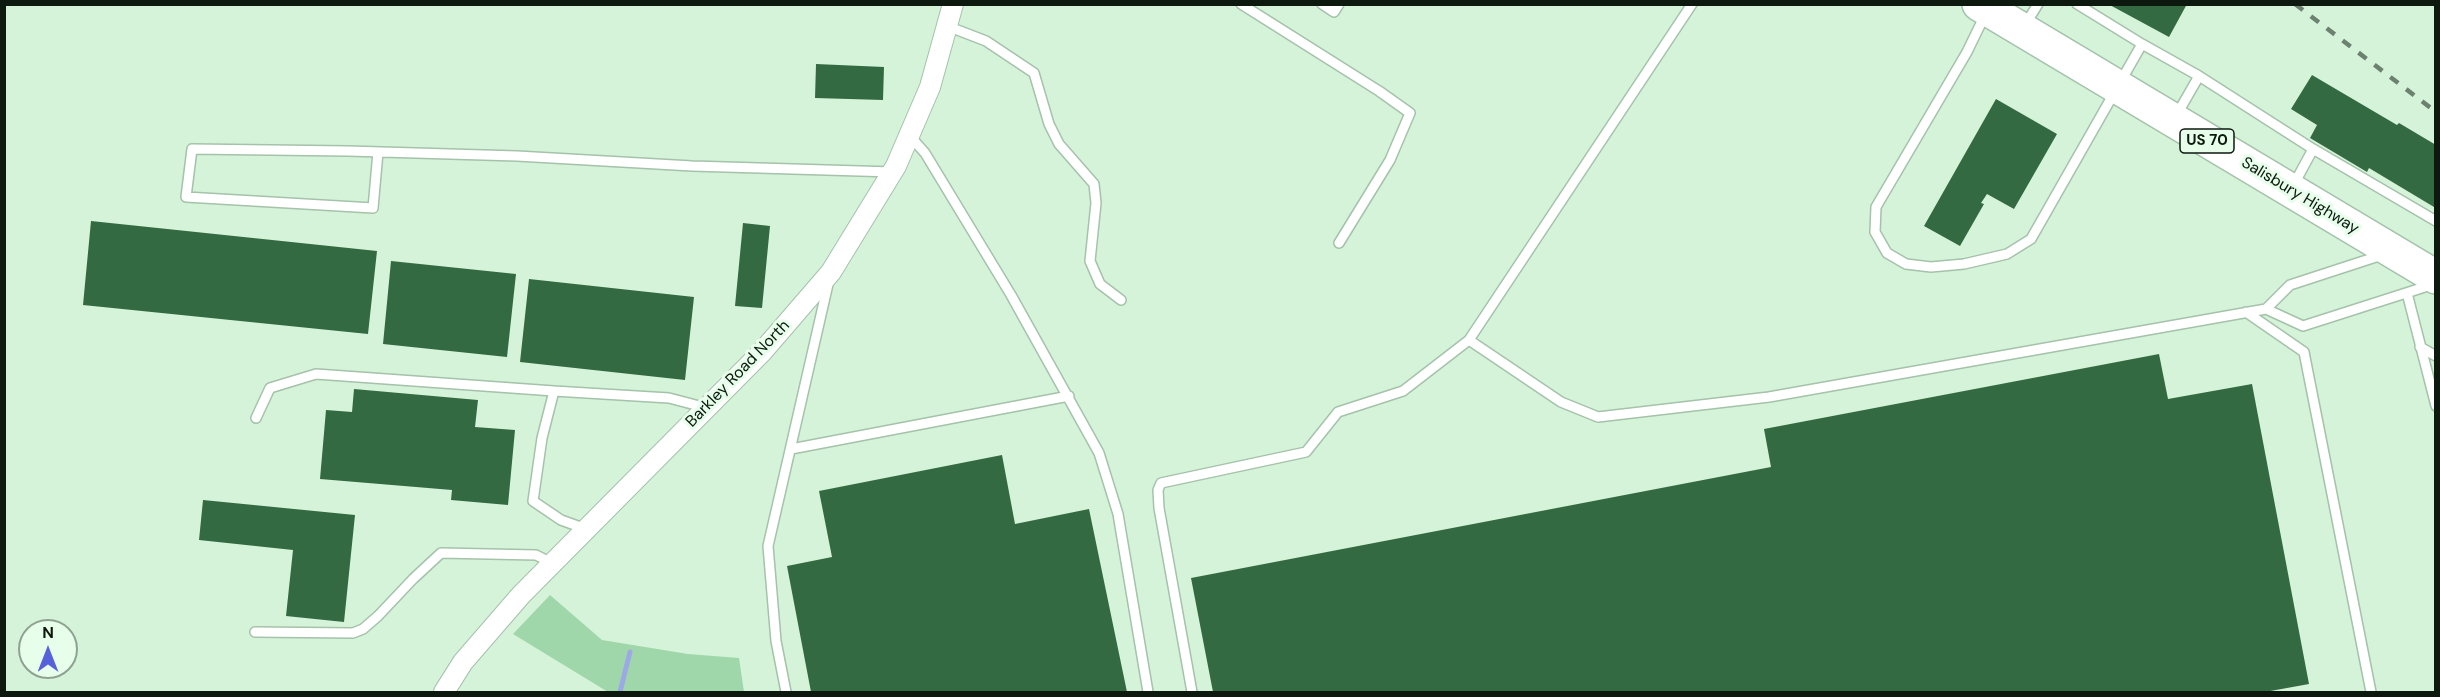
<!DOCTYPE html>
<html>
<head>
<meta charset="utf-8">
<style>
	body { margin:0 }
	#map { position:relative; width:2440px; height:697px; overflow:hidden; background:#d5f3d9; font-family:"DM Sans",sans-serif }
	canvas { display:block }
	.frame { position:absolute; inset:0; border:6px solid #0d180f; pointer-events:none }
	.north { position:absolute; left:18px; top:619px; width:60px; height:60px; box-sizing:border-box; background:#e6feea; border:2px solid #8fa292; border-radius:50%; rotate:0deg; font-size:16px; font-weight:700; line-height:24px; text-align:center; color:#0d180f }
	.north::after { content:''; display:block; margin:auto; width:21px; height:27px; background:#5662d9; clip-path:polygon(50% 0,100% 100%,50% 72%,0 100%) }
</style>
</head>
<body>
<div id="map">
<canvas width="2440" height="697"></canvas>
<div class="frame"></div>
<div class="north">N</div>
</div>
<script>
const ctx = document.querySelector('canvas').getContext('2d');
ctx.lineJoin = 'round';
function fill(path, color) {
  ctx.fillStyle = color;
  ctx.fill(path, 'evenodd');
}
function poly(rows) {
  const path = new Path2D();
  for (const r of rows) {
    path.moveTo(r[0], r[1]);
    for (let i = 2; i < r.length; i += 2) path.lineTo(r[i], r[i + 1]);
  }
  return path;
}
function strokePath(path, color, width, dash) {
  ctx.strokeStyle = color;
  ctx.lineWidth = width;
  ctx.lineCap = dash ? 'butt' : 'round';
  ctx.setLineDash(dash || []);
  ctx.stroke(path);
}
function write(font, color, halo, rows, align = 'center') {
  ctx.font = font + ' "DM Sans",sans-serif';
  ctx.lineWidth = 6;
  ctx.setLineDash([]);
  ctx.textBaseline = 'middle';
  ctx.strokeStyle = halo;
  ctx.fillStyle = color;
  for (const [text, x, y, turn = 0] of rows) {
    ctx.save();
    ctx.translate(x, y);
    ctx.rotate((+turn || 0) * Math.PI / 180);
    ctx.textAlign = isNaN(turn) ? turn : align;
    if (halo) ctx.strokeText(text, 0, 0);
    ctx.fillText(text, 0, 0);
    ctx.restore();
  }
}
const green = poly([
	[550,595,602,640,688,654,739,658,744,692,608,692,513,634]
]);
const stream = poly([
	[620,692,630,652]
]);
const building = poly([
	[2108,4,2187,4,2169,37],
	[816,64,884,67,883,100,815,98],
	[2312,75,2397,125,2399,123,2436,145,2434,207,2369,168,2367,172,2310,138,2317,125,2291,109],
	[1996,99,2057,134,2014,209,1987,194,1981,203,1984,204,1960,246,1924,226],
	[91,221,377,251,368,334,83,305],
	[743,223,770,226,762,308,735,306],
	[391,261,516,274,507,357,383,344],
	[529,279,694,297,685,380,520,362],
	[2159,354,2168,399,2252,384,2309,684,2265,692,1213,692,1191,578,1771,467,1764,429],
	[354,389,478,400,475,427,515,430,508,505,451,500,452,490,320,479,326,410,352,412],
	[1002,455,1015,524,1089,509,1127,692,811,692,787,566,832,557,819,491],
	[203,500,355,515,344,622,286,616,293,550,199,540]
]);
const lane = poly([
	[1241,4,1379,91,1410,113,1390,160,1339,243],
	[1322,4,1334,12,1339,4],
	[1692,4,1469,340,1561,402,1598,417,1769,397,2266,309],
	[2077,4,2142,44],
	[1985,15,1967,52,1876,207,1875,232,1887,253,1906,264,1931,267,1964,264,2007,254,2031,239,2142,44,2199,76],
	[2025,25,2038,4],
	[947,26,986,41,1034,73,1049,124,1059,144,1094,184,1096,203,1090,261,1100,284,1121,300],
	[2176,116,2199,76,2313,149,2436,221],
	[909,135,925,153,1011,295,1099,453,1118,514,1148,692],
	[378,152,373,208,186,197,192,149,348,151,517,156,692,166,893,172],
	[2293,186,2313,149],
	[2382,255,2290,285,2266,309,2303,326,2431,285],
	[2407,293,2436,406],
	[2246,312,2304,352,2371,692],
	[2420,347,2436,356],
	[256,418,270,388,316,374,554,391],
	[791,449,1069,396],
	[586,529,561,520,533,501,542,438,554,391,669,398,707,408],
	[255,632,353,633,363,629,378,616,413,579,441,553,536,555,552,563],
	[786,692,776,641,768,546,829,280],
	[1192,692,1159,508,1158,490,1161,483,1306,452,1338,412,1403,391,1469,340]
]);
const street = poly([
	[444,692,463,662,521,595,762,352,831,272,896,166,930,87,953,4]
]);
const highway = poly([
	[1979,4,2436,277]
]);
const rail = poly([
	[2295,4,2436,112]
]);
const shields = [
	[2207,141,54]
];
const shieldNames = [
	["US 70",2207,141]
];
const streetNames = [
	["Salisbury Highway",2300,196,31],
	["Barkley Road North",738,374,-46]
];
fill(green, '#a0d7aa');
strokePath(stream, '#9ca9e5', 5);
fill(building, '#346a41');
strokePath(lane, '#a5c2aa', 12);
strokePath(street, '#a5c2aa', 22);
strokePath(highway, '#a5c2aa', 36);
strokePath(lane, '#fff', 9);
strokePath(street, '#fff', 20);
strokePath(highway, '#fff', 33);
strokePath(rail, '#6d8170', 4.5, [10, 10]);
for (const [x, y, w] of shields) {
  const box = new Path2D();
  box.roundRect(x - w / 2, y - 12, w, 24, 4.5);
  ctx.fillStyle = '#e6feea';
  ctx.fill(box);
  strokePath(box, '#0d180f', 1.5);
}
write('bold 15px', '#0d180f', null, shieldNames);
write('16px', '#0d180f', '#e6feea', streetNames);
</script>
</body>
</html>
